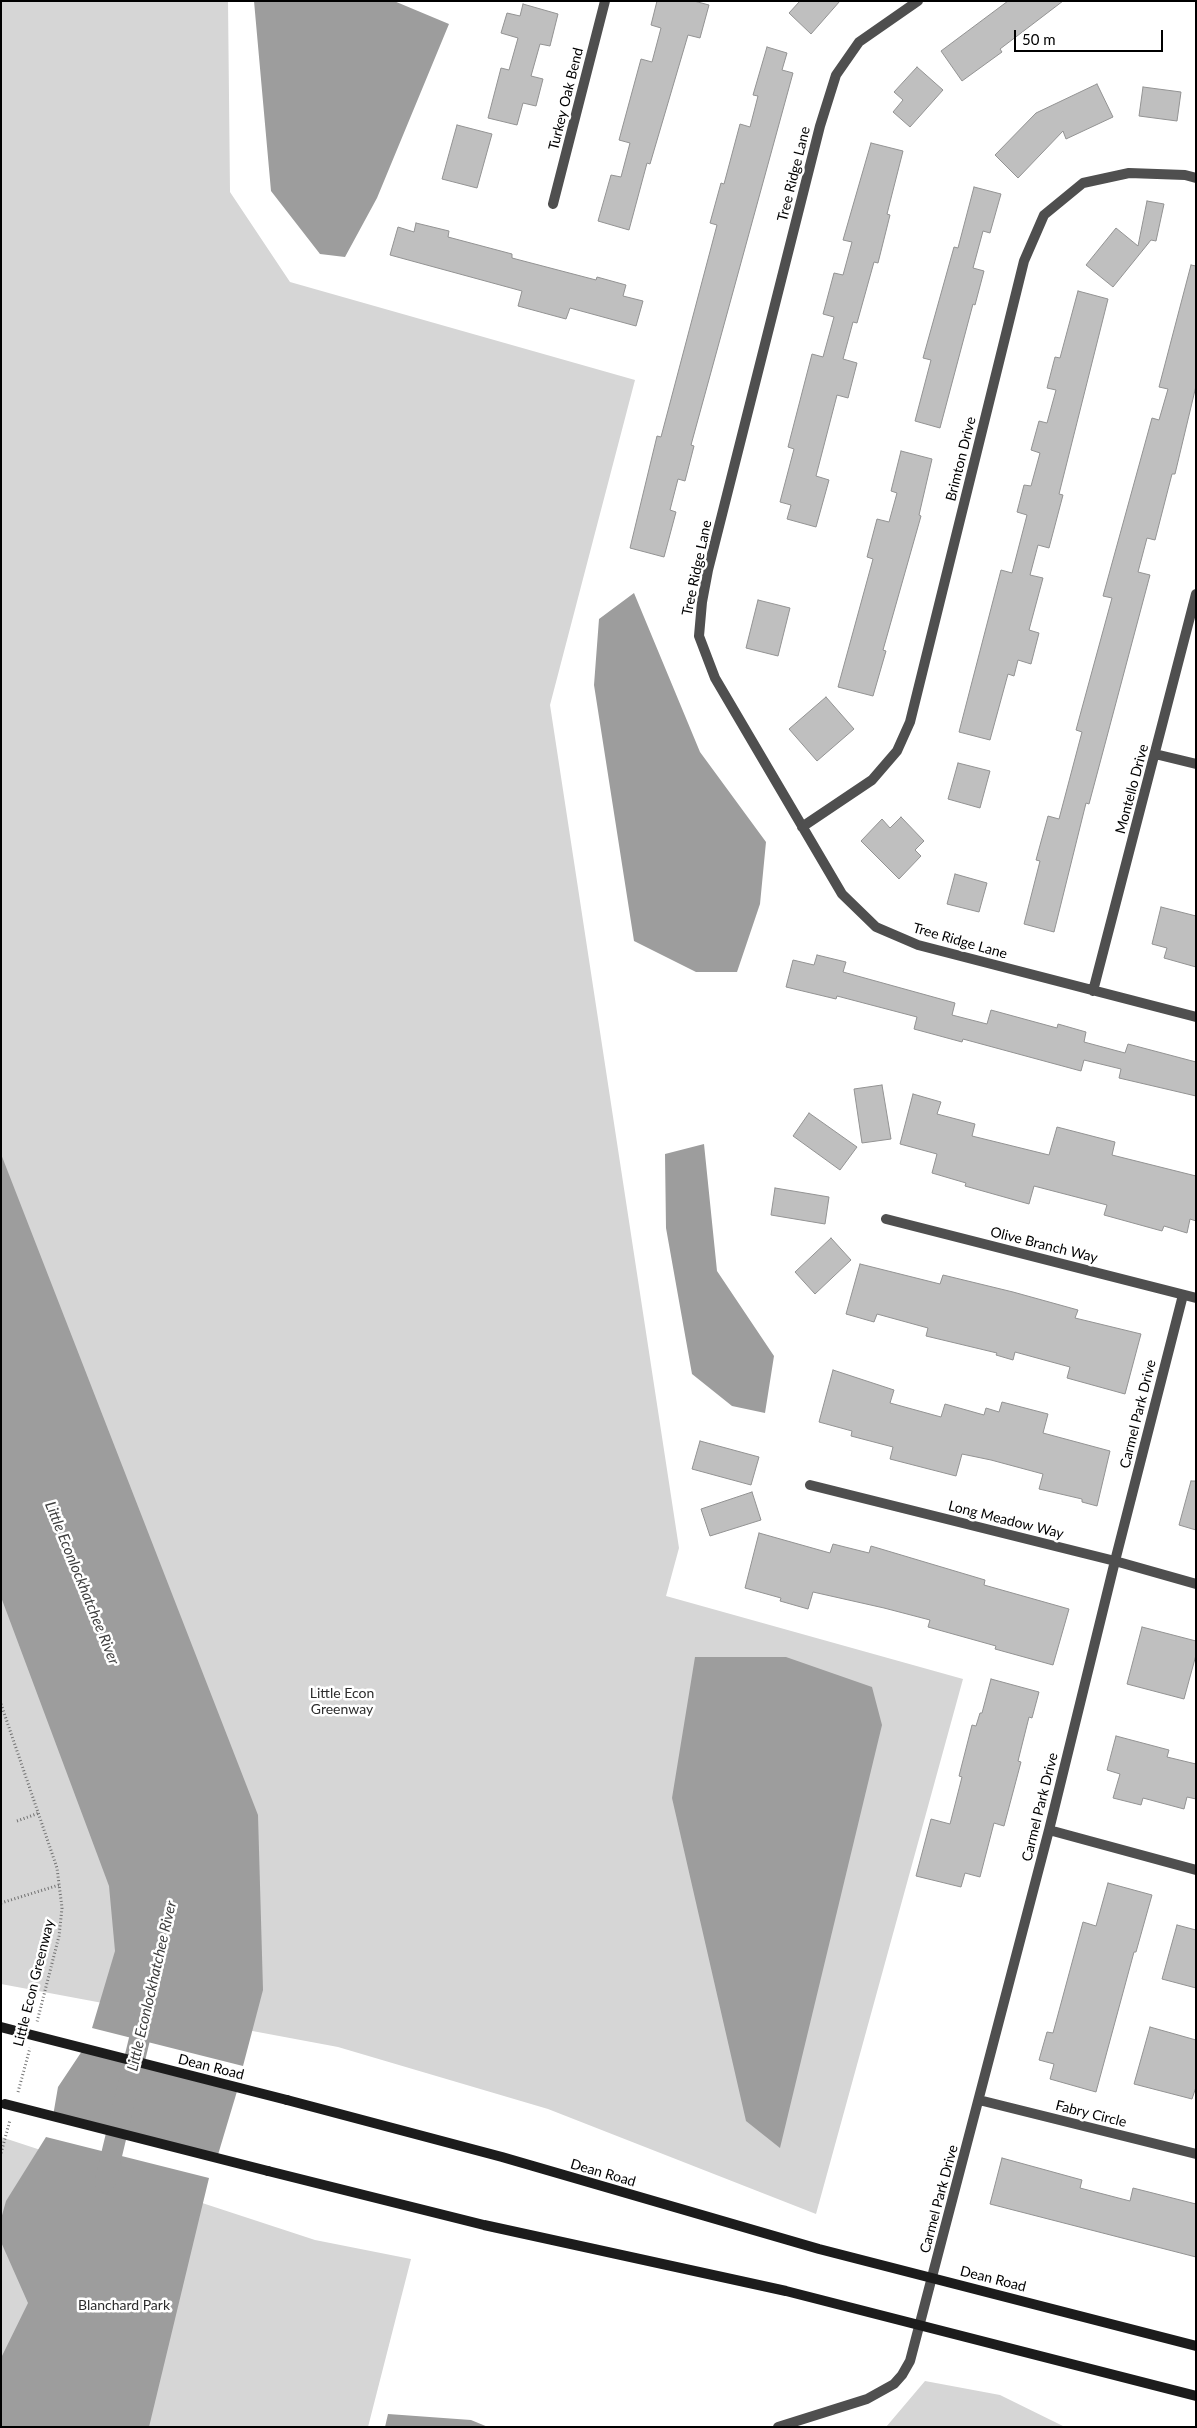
<!DOCTYPE html>
<html>
<head>
<meta charset="utf-8">
<style>
	body { margin:0 }
	#map { position:relative; width:1197px; height:2428px; overflow:hidden; background:#fff; font-family:Lato,sans-serif }
	canvas { display:block }
	.frame { position:absolute; inset:0; border:2px solid #000; pointer-events:none }
	.scale { position:absolute; left:1014px; top:30px; width:149px; height:22px; box-sizing:border-box; border:2px solid #000; border-top:0; padding-left:6px; font-size:15px; line-height:18px; white-space:nowrap; color:#000; -webkit-text-stroke:4px #fff; paint-order:stroke }
</style>
</head>
<body>
<div id="map">
<canvas width="1197" height="2428"></canvas>
<div class="frame"></div>
<div class="scale">50 m</div>
</div>
<script>
const ctx = document.querySelector('canvas').getContext('2d');
ctx.lineJoin = 'round';
function fill(path, color) {
  ctx.fillStyle = color;
  ctx.fill(path, 'evenodd');
}
function poly(rows) {
  const path = new Path2D();
  for (const r of rows) {
    path.moveTo(r[0], r[1]);
    for (let i = 2; i < r.length; i += 2) path.lineTo(r[i], r[i + 1]);
  }
  return path;
}
function strokePath(path, color, width, dash) {
  ctx.strokeStyle = color;
  ctx.lineWidth = width;
  ctx.lineCap = dash ? 'butt' : 'round';
  ctx.setLineDash(dash || []);
  ctx.stroke(path);
}
function write(font, color, halo, rows, align = 'center') {
  ctx.font = font + ' Lato,sans-serif';
  ctx.lineWidth = 5;
  ctx.setLineDash([]);
  ctx.textBaseline = 'middle';
  ctx.strokeStyle = halo;
  ctx.fillStyle = color;
  for (const [text, x, y, turn = 0] of rows) {
    ctx.save();
    ctx.translate(x, y);
    ctx.rotate((+turn || 0) * Math.PI / 180);
    ctx.textAlign = isNaN(turn) ? turn : align;
    if (halo) ctx.strokeText(text, 0, 0);
    ctx.fillText(text, 0, 0);
    ctx.restore();
  }
}
const green = poly([
	[1,1,228,1,230,192,290,282,635,380,550,705,679,1548,666,1596,963,1679,816,2214,548,2109,338,2047,1,1984],
	[1,2137,315,2240,411,2259,368,2427,1,2427],
	[925,2381,1000,2395,1065,2427,886,2427]
]);
const water = poly([
	[254,1,394,1,449,24,377,198,345,257,320,254,271,191],
	[634,593,700,752,766,842,760,904,737,972,696,972,634,941,594,685,599,619],
	[704,1144,717,1271,774,1356,765,1413,732,1406,692,1374,666,1228,665,1154],
	[1,1154,258,1815,263,1990,243,2066,92,2028,115,1951,109,1886,1,1597],
	[695,1657,786,1657,872,1687,882,1725,780,2148,746,2121,672,1798],
	[84,2048,238,2088,217,2158,53,2116,58,2087],
	[46,2137,209,2178,149,2427,1,2427,1,2358,28,2303,1,2242,1,2219,6,2201],
	[388,2414,471,2420,488,2427,385,2427]
]);
const canal = poly([
	[105,2182,146,2012]
]);
const building = poly([
	[657,1,694,1,709,5,700,38,688,35,650,164,647,163,629,230,598,221,611,175,621,177,630,143,619,140,641,59,652,62,661,28,651,25,657,1],
	[800,1,840,1,811,34,789,13,800,1],
	[1008,1,1063,1,1000,49,1002,52,962,81,941,51,1008,1],
	[523,4,558,14,550,46,540,44,531,76,543,79,536,106,523,103,517,125,488,118,501,68,509,70,518,38,501,33,507,13,520,16,523,4],
	[767,47,787,53,782,70,793,73,691,445,694,446,685,481,678,479,670,510,676,512,664,557,630,548,657,436,661,437,717,225,710,223,721,183,724,184,740,124,750,127,758,96,753,95,767,47],
	[917,67,943,90,910,127,893,112,903,100,894,92,917,67],
	[1097,84,1113,117,1066,139,1063,131,1018,178,995,155,1036,113,1097,84],
	[1143,87,1181,92,1177,121,1139,116,1143,87],
	[457,125,492,134,477,188,442,179,457,125],
	[871,143,903,151,887,214,890,215,878,263,874,262,857,323,853,322,843,359,857,363,848,398,837,395,816,476,829,480,816,527,787,519,791,505,780,502,794,449,788,447,812,354,823,357,834,317,823,314,834,273,843,275,852,242,843,240,871,143],
	[974,187,1001,194,990,233,983,231,973,268,984,271,975,305,973,304,940,428,915,421,931,360,923,358,954,247,958,248,974,187],
	[1147,201,1164,204,1156,241,1151,240,1113,287,1086,265,1116,228,1138,246,1147,201],
	[416,223,449,231,448,237,512,254,512,258,596,280,597,277,626,285,623,296,643,301,636,326,570,308,566,319,518,306,522,291,390,255,398,227,414,232,416,223],
	[1191,265,1196,266,1196,386,1175,474,1172,474,1155,540,1147,538,1138,572,1150,575,1089,804,1086,803,1054,932,1024,924,1040,861,1036,860,1048,816,1059,819,1082,732,1076,730,1112,598,1103,596,1152,418,1159,420,1168,389,1159,387,1191,265],
	[1078,291,1108,299,1059,494,1063,495,1049,548,1038,545,1030,575,1043,578,1029,630,1039,633,1031,664,1018,660,1014,676,1008,674,990,740,959,732,1001,570,1012,573,1027,515,1017,512,1024,485,1031,486,1040,453,1031,450,1039,421,1047,423,1056,390,1047,388,1055,357,1060,358,1078,291],
	[901,451,932,459,919,515,921,516,883,650,886,651,873,696,838,687,873,559,867,557,877,519,889,522,897,493,891,491,901,451],
	[758,600,790,608,778,656,746,648,758,600],
	[826,697,854,729,817,761,789,729,826,697],
	[958,763,990,771,980,808,948,799,958,763],
	[901,817,924,841,915,850,921,856,899,879,861,841,882,819,890,828,901,817],
	[955,874,987,883,979,912,947,904,955,874],
	[1161,907,1196,916,1196,967,1164,958,1167,948,1152,944,1161,907],
	[817,955,846,962,843,972,955,1003,952,1015,987,1024,991,1010,1057,1028,1058,1024,1086,1032,1084,1042,1125,1053,1128,1044,1196,1062,1196,1096,1119,1078,1121,1069,1084,1060,1081,1071,963,1039,962,1042,914,1029,917,1017,837,996,836,999,786,987,793,960,814,965,817,955],
	[882,1085,891,1139,862,1143,854,1089,882,1085],
	[913,1094,941,1102,937,1114,975,1124,972,1136,1049,1155,1057,1127,1115,1142,1112,1155,1196,1176,1196,1221,1190,1219,1187,1233,1164,1226,1162,1231,1104,1215,1107,1205,1034,1186,1029,1204,965,1186,966,1183,932,1173,937,1154,900,1144,913,1094],
	[809,1113,857,1147,840,1170,793,1136,809,1113],
	[775,1188,829,1197,825,1224,771,1215,775,1188],
	[831,1238,851,1260,815,1294,795,1272,831,1238],
	[860,1264,940,1284,943,1275,1013,1292,1078,1310,1075,1318,1141,1334,1125,1394,1067,1378,1070,1367,1015,1352,1013,1360,996,1355,997,1353,926,1336,928,1328,877,1314,874,1322,846,1314,860,1264],
	[833,1370,894,1390,890,1403,941,1417,945,1404,984,1415,986,1408,999,1412,1002,1402,1048,1414,1043,1433,1110,1451,1097,1506,1082,1502,1082,1499,1039,1489,1043,1474,991,1460,962,1454,956,1476,890,1459,893,1447,851,1436,852,1431,819,1422,833,1370],
	[700,1441,759,1457,751,1485,692,1469,700,1441],
	[1191,1481,1196,1481,1196,1530,1179,1525,1191,1481],
	[752,1492,761,1520,710,1536,701,1509,752,1492],
	[759,1533,830,1553,833,1544,869,1553,871,1546,985,1580,984,1585,1069,1609,1053,1665,995,1649,996,1646,928,1627,930,1620,884,1608,813,1592,808,1609,780,1601,781,1598,745,1588,759,1533],
	[1142,1627,1196,1641,1196,1655,1184,1699,1127,1684,1142,1627],
	[991,1679,1039,1692,1032,1718,1029,1717,1018,1761,1021,1762,1004,1826,994,1823,980,1877,965,1873,961,1887,916,1876,931,1819,950,1824,962,1777,959,1776,972,1725,976,1726,980,1713,982,1713,991,1679],
	[1116,1736,1169,1750,1167,1757,1196,1764,1196,1799,1187,1797,1184,1809,1143,1798,1141,1805,1113,1798,1120,1774,1107,1770,1116,1736],
	[1108,1883,1152,1895,1136,1952,1134,1952,1096,2092,1050,2079,1054,2064,1039,2060,1047,2032,1053,2033,1083,1922,1096,1926,1108,1883],
	[1177,1925,1196,1930,1196,1988,1162,1979,1177,1925],
	[1150,2027,1196,2040,1196,2087,1192,2099,1134,2084,1150,2027],
	[1002,2158,1082,2180,1080,2188,1130,2201,1133,2188,1196,2204,1196,2257,990,2204,1002,2158]
]);
const path = poly([
	[1,1704,57,1868,62,1908,59,1936,37,2022],
	[17,1821,39,1813],
	[1,1903,59,1885],
	[18,2092,30,2048],
	[1,2153,10,2120]
]);
const minor = poly([
	[918,1,859,42,836,75,820,126,708,570,702,602,699,636,715,678,842,894,876,927,918,945,1196,1017],
	[553,204,605,1],
	[1155,754,1196,764],
	[802,827,872,780,897,751,910,722,1024,261,1044,215,1083,183,1129,173,1185,175,1196,178],
	[1093,991,1196,594],
	[886,1219,1196,1298],
	[810,1485,1115,1561,1196,1584],
	[1049,1830,1196,1870],
	[979,2100,1196,2154],
	[778,2427,867,2399,894,2384,902,2375,910,2361,1049,1830,1115,1561,1183,1295]
]);
const secondary = poly([
	[1,2027,24,2033],
	[287,2100,502,2157,819,2249,1196,2346],
	[268,2171,484,2225,786,2291,1196,2396]
]);
const secondaryBridge = poly([
	[24,2033,287,2100],
	[5,2104,268,2171]
]);
const streetNames = [
	["Turkey Oak Bend",566,99,-76],
	["Tree Ridge Lane",794,174,-76],
	["Brimton Drive",961,459,-76],
	["Tree Ridge Lane",697,568,-78],
	["Montello Drive",1132,789,-75],
	["Tree Ridge Lane",960,941,16],
	["Olive Branch Way",1044,1245,14],
	["Carmel Park Drive",1138,1414,-76],
	["Long Meadow Way",1006,1520,14],
	["Carmel Park Drive",1040,1807,-76],
	["Little Econ Greenway",34,1983,-76],
	["Dean Road",211,2067,14],
	["Fabry Circle",1091,2114,14],
	["Dean Road",603,2173,16],
	["Carmel Park Drive",939,2199,-75],
	["Dean Road",993,2279,14]
];
const parkNames = [
	["Little Econ",342,1693],
	["Greenway",342,1709],
	["Blanchard Park",124,2305]
];
const waterNames = [
	["Little Econlockhatchee River",82,1583,68],
	["Little Econlockhatchee River",152,1986,-77]
];
fill(green, '#d6d6d6');
fill(water, '#9d9d9d');
strokePath(canal, '#9d9d9d', 21);
fill(building, '#bfbfbf');
strokePath(building, '#939393', 1);
strokePath(path, '#717171', 3, [1, 2.5]);
strokePath(minor, '#4f4f4f', 10);
strokePath(secondary, '#1c1c1c', 10);
strokePath(secondaryBridge, '#1c1c1c', 10);
write('14px', '#000', '#fff', streetNames);
write('14px', '#2d2d2d', '#fff', parkNames);
write('italic 15px', '#3e3e3e', '#fff', waterNames);
</script>
</body>
</html>
